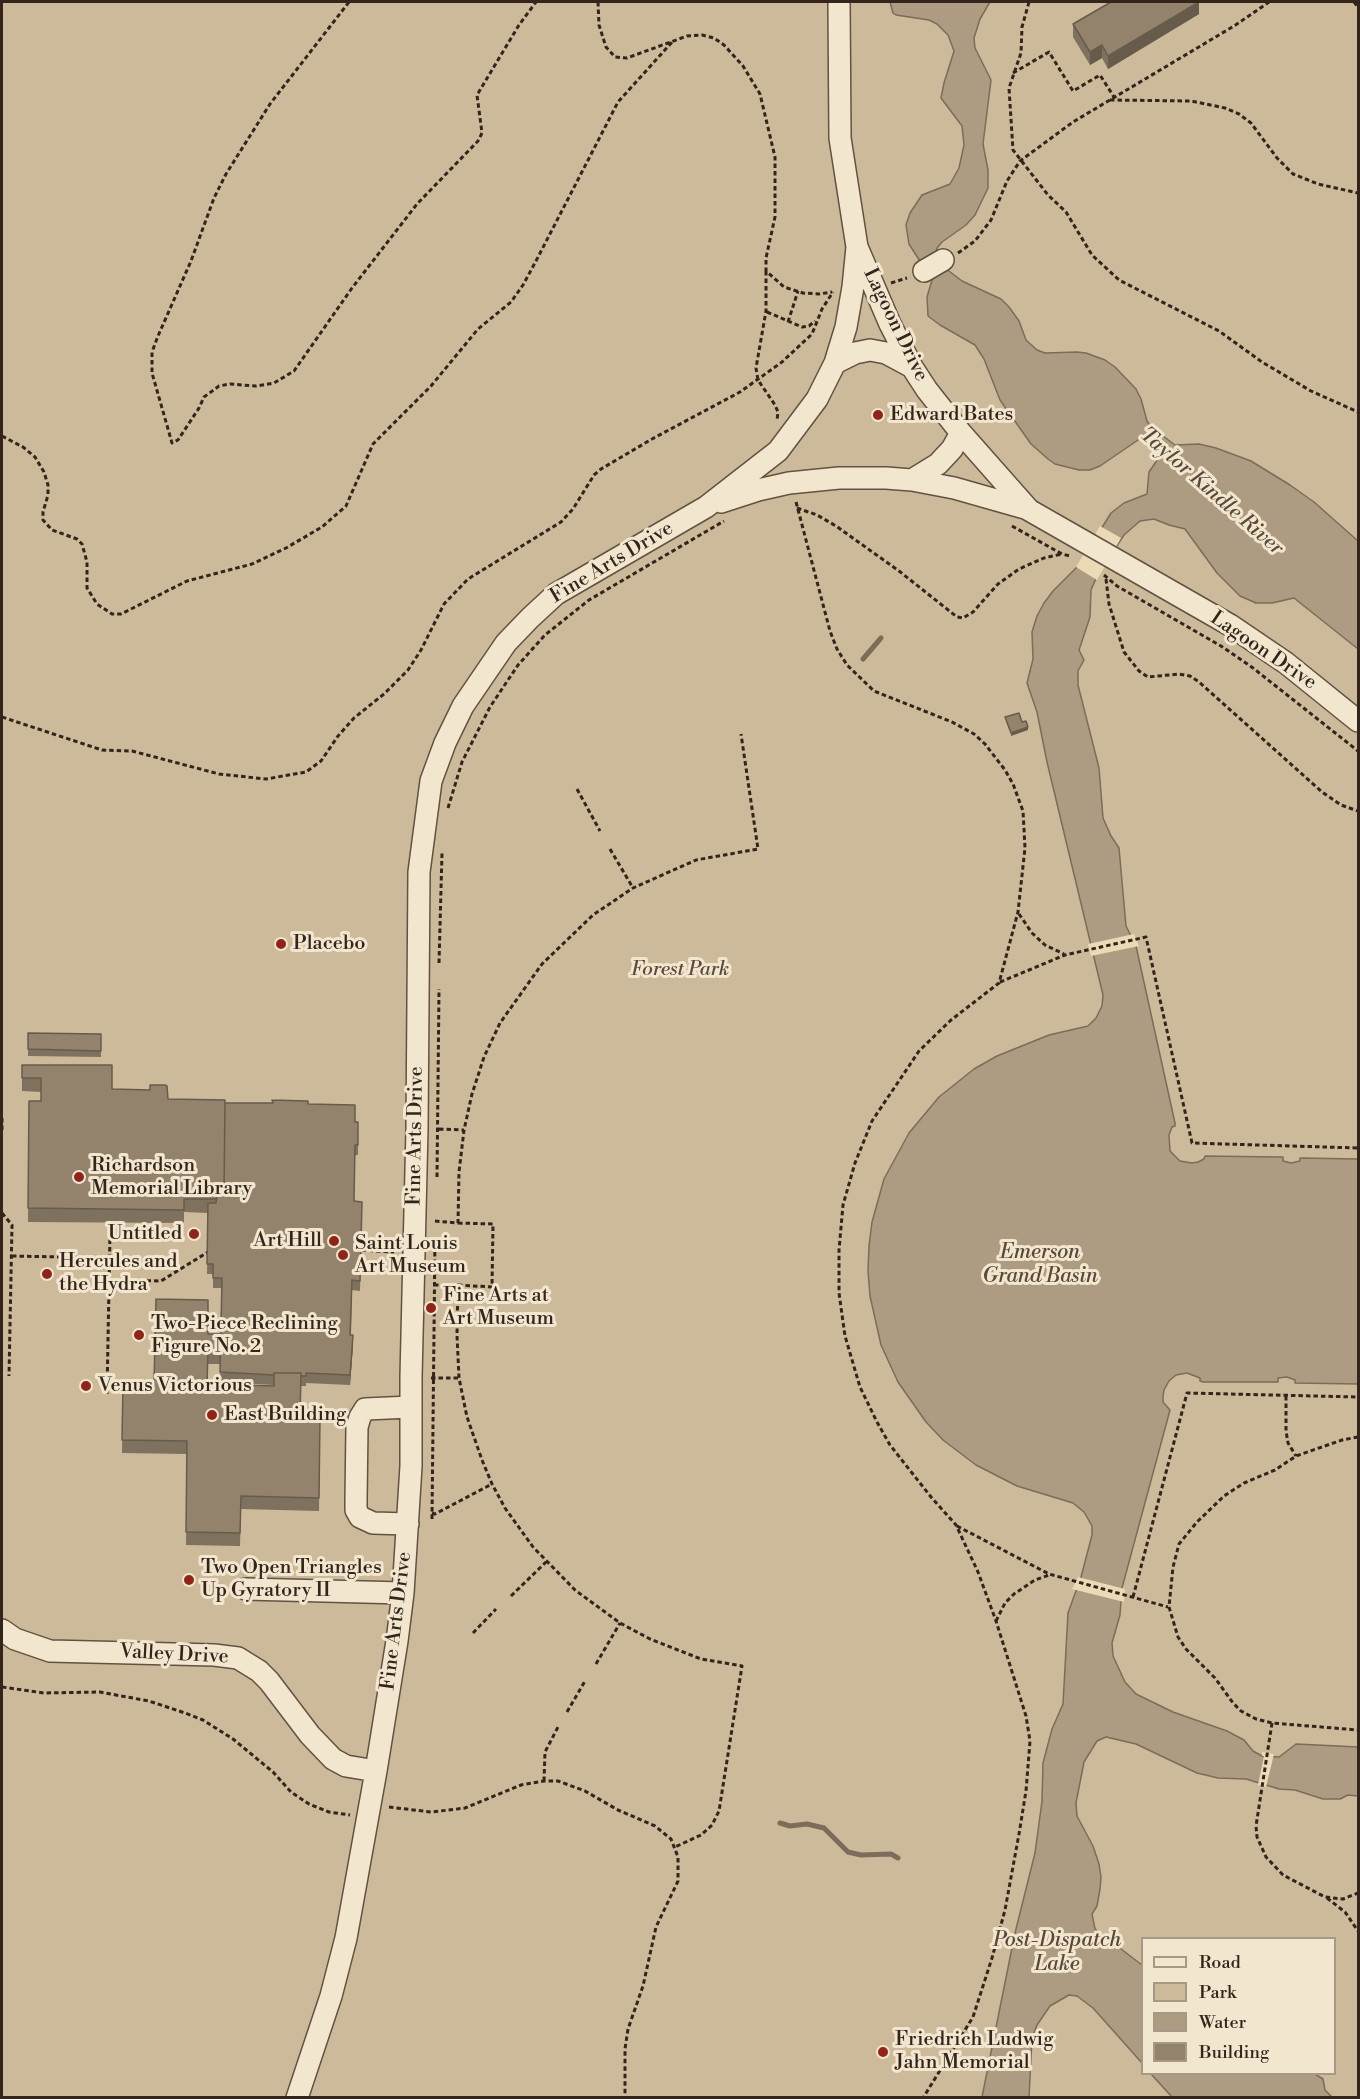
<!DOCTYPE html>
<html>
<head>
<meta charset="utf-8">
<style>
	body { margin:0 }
	#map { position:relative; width:1360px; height:2099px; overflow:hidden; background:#ecd9b5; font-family:"Libre Bodoni",serif }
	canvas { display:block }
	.frame { position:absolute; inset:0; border:3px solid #33251c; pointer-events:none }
	.legend { position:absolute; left:1141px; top:1937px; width:195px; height:138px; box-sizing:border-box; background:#f3e6cf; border:2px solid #a69987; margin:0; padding:8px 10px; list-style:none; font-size:18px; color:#33251c }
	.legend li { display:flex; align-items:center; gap:12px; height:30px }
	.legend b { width:30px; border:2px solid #a69987 }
</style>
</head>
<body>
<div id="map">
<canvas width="1360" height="2099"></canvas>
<div class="frame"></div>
<ul class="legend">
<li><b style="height:8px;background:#f3e6cf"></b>Road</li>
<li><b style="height:16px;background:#cdba9b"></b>Park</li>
<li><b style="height:16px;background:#ad9c81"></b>Water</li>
<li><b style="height:16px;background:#93836c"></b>Building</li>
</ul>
</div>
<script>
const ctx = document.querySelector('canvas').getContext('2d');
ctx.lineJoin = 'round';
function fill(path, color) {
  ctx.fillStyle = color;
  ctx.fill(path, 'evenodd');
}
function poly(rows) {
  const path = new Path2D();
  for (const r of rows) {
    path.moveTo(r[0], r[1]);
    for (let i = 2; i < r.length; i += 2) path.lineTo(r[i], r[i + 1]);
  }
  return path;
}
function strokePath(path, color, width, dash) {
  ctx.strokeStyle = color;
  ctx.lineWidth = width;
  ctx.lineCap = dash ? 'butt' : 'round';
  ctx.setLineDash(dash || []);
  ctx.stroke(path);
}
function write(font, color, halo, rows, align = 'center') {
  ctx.font = font + ' "Libre Bodoni",serif';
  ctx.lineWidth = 6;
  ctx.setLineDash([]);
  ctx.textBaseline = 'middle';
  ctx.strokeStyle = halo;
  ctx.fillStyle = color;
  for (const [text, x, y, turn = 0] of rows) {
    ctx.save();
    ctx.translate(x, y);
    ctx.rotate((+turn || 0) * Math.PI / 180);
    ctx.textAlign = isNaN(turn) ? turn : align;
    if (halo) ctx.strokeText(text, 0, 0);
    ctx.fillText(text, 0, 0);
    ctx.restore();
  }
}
const green = poly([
	[2,2,1358,2,1358,2097,2,2097],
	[1142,1938,1334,1938,1334,2074,1142,2074]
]);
const water = poly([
	[890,2,990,2,980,19,974,38,975,48,991,80,983,144,988,170,988,188,975,215,966,225,942,242,937,248,936,252,945,268,962,281,1001,299,1009,307,1019,321,1026,340,1037,350,1045,353,1077,352,1086,353,1105,360,1115,367,1136,389,1141,399,1147,421,1151,427,1175,445,1199,444,1216,448,1251,461,1290,485,1314,502,1358,541,1358,649,1294,598,1272,603,1256,603,1240,596,1217,573,1185,529,1169,525,1154,519,1140,521,1124,535,1097,576,1091,590,1090,617,1079,650,1084,660,1078,671,1078,685,1099,768,1103,818,1111,836,1119,848,1126,926,1136,946,1175,1123,1175,1126,1172,1127,1169,1135,1170,1151,1180,1161,1192,1163,1198,1162,1204,1159,1205,1156,1279,1157,1283,1157,1283,1161,1291,1163,1300,1161,1300,1158,1358,1159,1358,1384,1295,1383,1295,1380,1287,1377,1278,1378,1278,1382,1203,1382,1200,1381,1200,1378,1187,1373,1176,1375,1169,1381,1164,1390,1163,1396,1163,1402,1170,1410,1122,1588,1120,1615,1112,1643,1113,1656,1125,1682,1136,1694,1173,1712,1227,1731,1244,1740,1253,1751,1262,1756,1279,1757,1296,1744,1358,1747,1358,1796,1348,1795,1340,1799,1323,1799,1295,1790,1279,1789,1246,1779,1218,1778,1197,1773,1136,1744,1106,1737,1097,1741,1084,1762,1076,1803,1077,1816,1093,1846,1099,1864,1101,1877,1100,1889,1097,1906,1092,1914,1095,1929,1142,1965,1142,2063,1093,2008,1077,1996,1069,1995,1050,2006,1037,2025,1032,2038,1029,2097,982,2097,1015,1933,1035,1853,1042,1801,1043,1763,1052,1729,1063,1704,1068,1613,1081,1577,1092,1535,1092,1526,1084,1512,1073,1503,1017,1486,976,1465,943,1440,926,1422,898,1382,881,1345,870,1296,868,1271,869,1246,872,1222,884,1179,909,1133,939,1097,974,1069,997,1056,1049,1035,1088,1026,1096,1018,1102,1006,1103,995,1047,762,1037,712,1027,683,1033,659,1032,632,1037,616,1044,603,1053,591,1078,566,1111,513,1124,503,1147,494,1149,472,1160,456,1154,444,1141,438,1100,466,1090,470,1079,470,1055,464,1048,459,1031,444,1000,400,984,359,975,345,940,325,928,316,927,297,932,280,909,244,906,225,910,213,922,195,950,184,959,168,964,145,962,126,941,98,944,83,954,51,948,35,937,24,929,20,896,15,893,13,890,2],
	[1151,2074,1315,2074,1323,2079,1325,2090,1332,2097,1172,2097,1151,2074]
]);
const pier = poly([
	[1100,526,1121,538,1097,580,1076,567],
	[1134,934,1139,946,1091,956,1088,944],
	[1078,1577,1125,1589,1124,1602,1072,1589],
	[1262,1752,1274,1754,1266,1787,1258,1785,1264,1756,1262,1756]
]);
const stream = poly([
	[863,659,881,638],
	[780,1823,790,1826,807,1824,824,1828,848,1852,861,1855,891,1854,898,1858]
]);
const path = poly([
	[349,2,270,104,226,174,214,198,191,261,158,336,152,352,152,373,172,443,178,440,199,408,204,397,219,386,230,384,256,386,274,383,294,371,352,288,417,204,478,141,482,133,477,95,519,25,536,2],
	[598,2,599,25,606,47,615,57,627,58,687,36,702,35,714,38,724,45,743,66,760,94,775,157,775,217,766,258,766,271,784,287,803,293,819,294,832,292],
	[1029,2,1022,27,1021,53,1009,88,1013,150,1048,195,1066,212,1092,255,1119,280,1219,331,1262,362,1311,391,1358,412],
	[1354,2,1358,7],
	[1013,73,1049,52,1073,91,1100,75,1114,97],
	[1110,100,1191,101,1225,108,1239,114,1251,123,1277,158,1293,174,1318,184,1358,193],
	[958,253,975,241,991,220,1007,181,1020,161,1073,122,1234,26,1269,2],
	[766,271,766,311,756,368,758,380,775,405,778,412,777,420],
	[891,283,907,278],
	[767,312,802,327,809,326,815,321],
	[788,322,798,291],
	[2,436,23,447,35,457,44,472,48,485,48,495,43,512,43,520,52,530,77,539,82,544,87,562,87,588,97,604,112,614,121,614,187,581,252,564,286,548,322,527,346,506,373,444,431,386,478,329,511,302,523,285,536,261,618,102,673,41],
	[796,502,830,631,837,649,847,665,874,691,952,722,974,734,985,744,1005,770,1013,784,1023,811,1024,829,1025,848,1018,912,999,983,951,1020,919,1051,872,1121,855,1163,843,1205,839,1250,839,1293,845,1336,860,1387,877,1422,890,1445,931,1497,956,1525,978,1572,996,1621,1026,1716,1030,1741,1026,1791,1019,1834,1005,1910,992,1958,973,2017,923,2098],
	[797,508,817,515,836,526,899,571,957,617,963,618,973,612,998,584,1019,569,1044,558,1062,554],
	[1012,526,1062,554,1070,556],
	[1104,575,1117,586,1221,646,1253,668,1358,751],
	[1106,579,1109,604,1124,652,1139,671,1148,677,1179,674,1190,676,1199,682,1322,792,1341,805,1358,811],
	[2,717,102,750,132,751,219,774,266,779,306,772,321,761,338,736,354,718,384,694,408,670,421,650,444,604,468,579,561,522,573,509,594,475,601,469,652,439,740,392,782,362,812,334,822,309,833,292],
	[577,789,600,831],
	[448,808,462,762,490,707,518,665,545,635,589,600,724,521],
	[610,849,633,888],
	[1019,914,1032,933,1045,945,1064,954],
	[439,963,442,853],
	[1000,982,1065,955,1146,937,1192,1143,1358,1148],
	[2,1118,2,1130],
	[439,1129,464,1130],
	[437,1177,439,989],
	[2,1213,12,1225,9,1376],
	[435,1221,458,1223,459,1172,464,1130,472,1094,484,1057,500,1023,542,964,593,915,633,888,696,860,758,849,741,734],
	[361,1250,394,1252],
	[12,1256,110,1258],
	[109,1280,161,1281,208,1252],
	[434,1285,458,1285,457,1335,459,1378,467,1417,482,1460,492,1484,505,1508,533,1547,575,1590,620,1623,650,1639,701,1659,742,1666,719,1811,712,1825,701,1835,675,1847],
	[458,1285,492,1287,493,1224,458,1223],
	[431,1378,459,1378],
	[107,1394,110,1233],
	[1286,1396,1286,1431,1288,1443,1296,1456],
	[1358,1437,1342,1440,1296,1456,1275,1470,1244,1483,1224,1496,1197,1522,1179,1544,1173,1567,1169,1607,1178,1637,1186,1649,1215,1678,1233,1703,1241,1711,1256,1719,1272,1723,1358,1730],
	[432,1513,435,1514,492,1484],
	[432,1519,435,1237],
	[957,1526,1049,1574,1168,1607],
	[511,1596,546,1562],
	[1133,1597,1187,1393,1358,1397],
	[996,1621,1005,1603,1014,1594,1035,1580,1049,1575],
	[473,1633,496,1609],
	[596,1664,620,1623],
	[2,1687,44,1693,100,1692,116,1695,149,1701,185,1713,203,1720,233,1739,273,1772,291,1792,309,1804,329,1812,350,1815],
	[567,1712,585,1681],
	[1272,1723,1256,1826,1257,1837,1266,1857,1283,1875,1325,1897,1343,1899,1358,1893],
	[544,1781,545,1752,558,1727],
	[389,1807,431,1812,449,1810,465,1808,521,1785,544,1781,558,1781,585,1791,618,1810,655,1826,671,1839,678,1857,678,1881,656,1927,643,1986,628,2029,625,2049,625,2098],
	[1327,1898,1345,1912,1358,1931]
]);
const minor = poly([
	[839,2,840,138,857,247,890,324,912,367,927,390,961,433,1029,510,1230,625,1286,663,1358,721],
	[924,271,943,260],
	[835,363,855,353,870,350,886,353,912,367],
	[912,480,938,464,952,449,961,433],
	[721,502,758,490,789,483,839,478,886,478,912,480,954,488,1028,509],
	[408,1524,373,1523,360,1517,356,1510,356,1500,357,1427,360,1417,365,1409,411,1407],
	[246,1589,403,1593],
	[2,1630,15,1639,50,1651,214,1655,238,1658,259,1671,269,1681,310,1735,333,1759,346,1766,376,1771],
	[297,2098,331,1996,346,1938,376,1771,397,1641,403,1593,411,1466,411,1377,417,1129,419,872,431,781,445,743,463,706,506,643,530,618,556,594,706,507,778,451,817,399,835,363,846,327,853,287,857,247]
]);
const wall = poly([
	[1199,3,1199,14,1108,69,1102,58,1090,65,1073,37,1073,24],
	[28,1033,101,1034,101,1057,28,1056],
	[22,1065,112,1089,168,1099,225,1103,308,1104,358,1122,358,1155,355,1155,354,1201,362,1202,360,1291,352,1290,351,1335,353,1345,350,1385,306,1383,306,1386,301,1386,301,1418,320,1418,319,1511,241,1509,240,1546,186,1545,187,1454,122,1453,123,1383,154,1383,208,1334,220,1334,220,1364,208,1364,208,1384,274,1386,274,1385,220,1382,222,1288,213,1288,213,1274,207,1274,208,1213,184,1212,184,1223,28,1222,29,1101,41,1101,41,1092,22,1091]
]);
const shadedWall = poly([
	[1194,2,1201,2,1199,3,1199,14,1108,69,1108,56],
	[1102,45,1102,58,1090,65,1090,52],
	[1028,727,1028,730,1011,736,1011,733],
	[353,1335,353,1345,350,1385,350,1375]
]);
const building = poly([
	[1111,2,1199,2,1108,56,1102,45,1090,52,1073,24,1111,2],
	[1019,713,1022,722,1026,721,1028,727,1011,733,1005,717,1019,713],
	[28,1033,101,1034,101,1051,28,1049,28,1033],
	[22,1065,112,1065,112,1089,150,1090,150,1085,165,1085,167,1086,168,1099,225,1100,224,1191,217,1191,216,1199,184,1199,184,1210,28,1208,29,1101,41,1101,41,1078,22,1078,22,1065],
	[272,1100,308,1101,308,1104,355,1105,355,1122,358,1122,358,1145,355,1145,354,1201,362,1202,360,1281,352,1280,350,1335,353,1335,350,1375,306,1373,306,1376,301,1376,301,1373,274,1373,274,1375,220,1372,222,1278,213,1278,213,1264,207,1264,208,1203,216,1203,217,1194,224,1194,225,1103,273,1103,272,1100],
	[156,1299,208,1300,208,1334,220,1334,220,1351,208,1351,207,1384,274,1386,274,1373,301,1373,300,1418,320,1418,319,1498,241,1496,240,1533,186,1532,187,1441,122,1440,123,1383,154,1383,156,1299]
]);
const markers = [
	[878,415,6,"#8f2418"],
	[281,944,6,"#8f2418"],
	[79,1177,6,"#8f2418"],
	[194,1234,6,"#8f2418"],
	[334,1241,6,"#8f2418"],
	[343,1255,6,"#8f2418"],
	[47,1274,6,"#8f2418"],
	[431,1308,6,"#8f2418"],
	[139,1335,6,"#8f2418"],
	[86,1386,6,"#8f2418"],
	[212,1415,6,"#8f2418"],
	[189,1580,6,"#8f2418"],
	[883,2052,6,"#8f2418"]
];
const streetNames = [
	["Lagoon Drive",895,325,64],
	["Fine Arts Drive",612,563,-31],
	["Lagoon Drive",1263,651,34],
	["Fine Arts Drive",416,1136,-89],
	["Fine Arts Drive",397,1621,-83],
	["Valley Drive",174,1655,3]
];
const poiNames = [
	["Edward Bates",890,415],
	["Placebo",293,944],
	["Richardson",91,1166],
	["Memorial Library",91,1189],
	["Untitled",182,1234,"right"],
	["Art Hill",322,1241,"right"],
	["Saint Louis",355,1244],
	["Art Museum",355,1267],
	["Hercules and",59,1262],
	["the Hydra",59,1285],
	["Fine Arts at",443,1296],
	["Art Museum",443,1319],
	["Two-Piece Reclining",151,1324],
	["Figure No. 2",151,1347],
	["Venus Victorious",98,1386],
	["East Building",224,1415],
	["Two Open Triangles",201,1568],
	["Up Gyratory II",201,1591],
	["Friedrich Ludwig",895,2040],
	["Jahn Memorial",895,2063]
];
const parkNames = [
	["Forest Park",680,970]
];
const waterNames = [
	["Taylor Kindle River",1211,492,41],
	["Emerson",1040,1253],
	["Grand Basin",1040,1277],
	["Post-Dispatch",1057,1941],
	["Lake",1057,1965]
];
fill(green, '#cdba9b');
fill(water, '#ad9c81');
strokePath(water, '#7c6c59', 1.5);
fill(pier, '#ecd9b5');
strokePath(stream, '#7c6c59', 5);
strokePath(minor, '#615242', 24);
strokePath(path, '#33251c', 3, [4.5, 3]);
strokePath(minor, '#f3e6cf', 21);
fill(wall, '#7e715d');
fill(shadedWall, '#675c4c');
fill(building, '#93836c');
strokePath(building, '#675c4c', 1.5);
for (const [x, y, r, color] of markers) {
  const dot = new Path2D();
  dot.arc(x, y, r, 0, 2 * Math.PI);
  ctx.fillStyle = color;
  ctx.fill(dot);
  strokePath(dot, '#f3e6cf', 2);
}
write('20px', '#33251c', '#f3e6cf', streetNames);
write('20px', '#33251c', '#f3e6cf', poiNames, 'left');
write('italic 20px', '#5a4a3c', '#f3e6cf', parkNames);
write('italic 21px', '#58493a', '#f3e6cf', waterNames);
</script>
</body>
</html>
